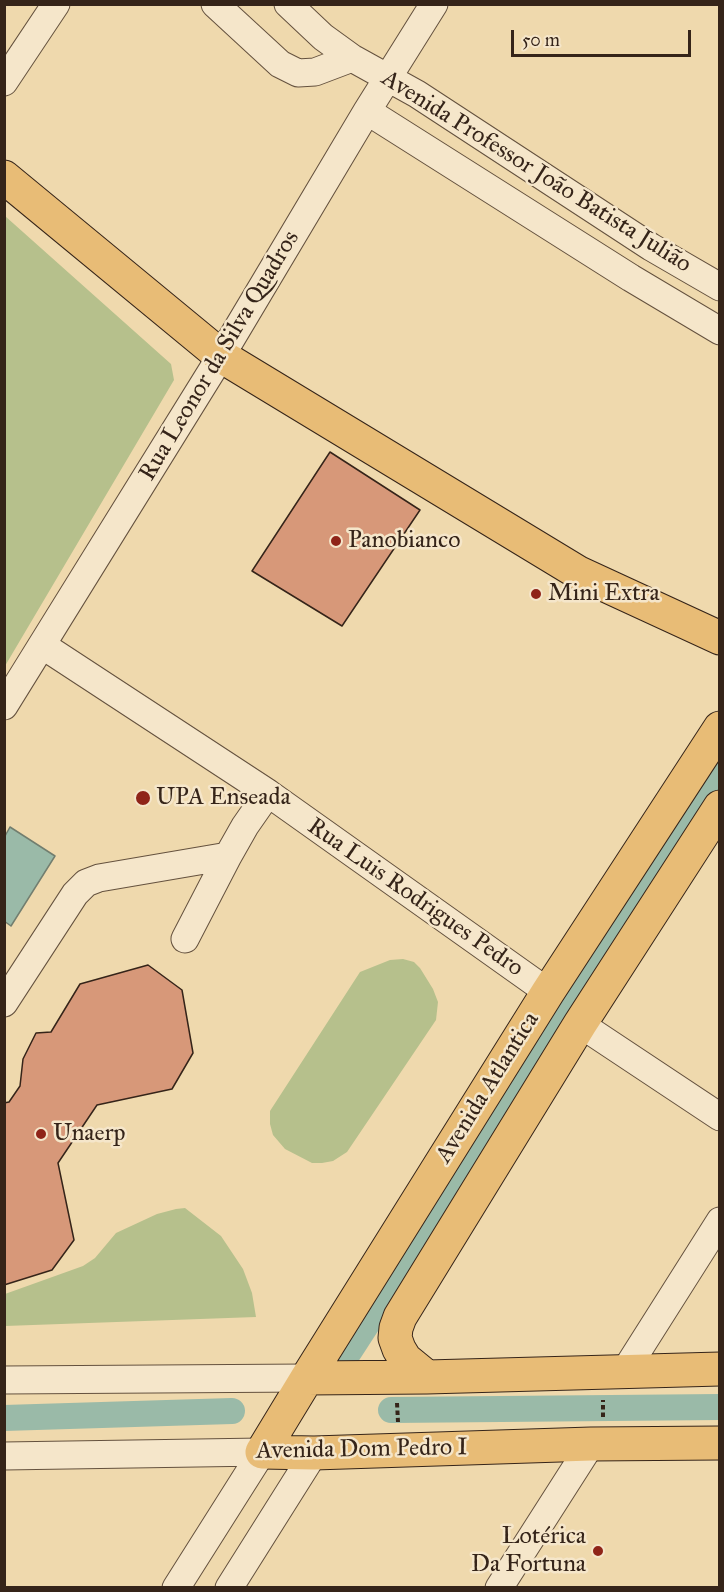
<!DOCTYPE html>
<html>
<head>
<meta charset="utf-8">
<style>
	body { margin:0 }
	#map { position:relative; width:724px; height:1592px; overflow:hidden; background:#efd9ad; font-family:"IM FELL Great Primer",serif }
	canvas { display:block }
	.frame { position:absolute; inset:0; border:6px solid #352419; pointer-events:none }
	.scale { position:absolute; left:511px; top:30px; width:180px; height:27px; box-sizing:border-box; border:3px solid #352419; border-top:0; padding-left:8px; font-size:18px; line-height:21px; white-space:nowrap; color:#352419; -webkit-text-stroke:4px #f5e6ca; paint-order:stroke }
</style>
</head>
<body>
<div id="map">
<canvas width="724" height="1592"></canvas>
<div class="frame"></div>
<div class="scale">50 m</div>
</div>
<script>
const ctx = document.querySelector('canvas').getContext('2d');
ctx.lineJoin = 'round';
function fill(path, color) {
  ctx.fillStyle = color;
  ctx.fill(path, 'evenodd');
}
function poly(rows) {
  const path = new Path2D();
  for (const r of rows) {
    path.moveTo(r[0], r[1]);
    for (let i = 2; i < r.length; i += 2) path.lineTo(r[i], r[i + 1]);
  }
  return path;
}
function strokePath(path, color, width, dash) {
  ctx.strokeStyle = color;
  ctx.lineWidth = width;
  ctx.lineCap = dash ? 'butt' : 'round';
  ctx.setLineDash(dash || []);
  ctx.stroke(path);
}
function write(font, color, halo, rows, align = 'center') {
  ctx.font = font + ' "IM FELL Great Primer",serif';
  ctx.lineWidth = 5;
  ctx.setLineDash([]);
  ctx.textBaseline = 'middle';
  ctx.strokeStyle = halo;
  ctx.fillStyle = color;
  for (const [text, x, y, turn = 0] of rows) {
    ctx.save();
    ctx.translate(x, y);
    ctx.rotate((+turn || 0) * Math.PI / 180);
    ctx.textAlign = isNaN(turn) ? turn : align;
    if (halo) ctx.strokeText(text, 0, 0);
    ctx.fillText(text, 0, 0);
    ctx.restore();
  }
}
const green = poly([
	[5,216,171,364,174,380,5,666],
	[403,959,414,962,420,968,433,989,438,1002,436,1020,347,1152,333,1161,322,1163,312,1163,285,1149,273,1135,270,1124,270,1111,360,972,390,960],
	[185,1208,221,1236,243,1269,252,1293,256,1317,5,1326,5,1294,83,1266,95,1258,116,1233,157,1214,176,1209]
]);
const water = poly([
	[10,827,55,856,11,926,4,921,5,836,10,827]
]);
const canal = poly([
	[349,1352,534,1066,720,770],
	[391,1410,720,1407],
	[4,1418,232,1411]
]);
const building = poly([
	[330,452,420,510,342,626,252,571,330,452],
	[148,965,182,990,193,1053,172,1089,97,1105,58,1163,74,1240,52,1270,4,1285,4,1103,9,1102,20,1086,23,1059,36,1033,51,1032,80,984,148,965]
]);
const path = poly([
	[397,1403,398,1422],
	[603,1417,603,1400]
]);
const minor = poly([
	[215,4,280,64,298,73,315,72,352,58],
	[288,4,323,37,352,58,417,94,651,247,720,287],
	[4,82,56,4],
	[367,111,631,278,720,331],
	[42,645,268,793,548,992],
	[4,706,221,356,367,111,434,4],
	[185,939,228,856,245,826,268,793],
	[4,1003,75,894,86,883,99,878,228,856],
	[580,1024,720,1117],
	[625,1371,720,1221],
	[4,1380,307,1378],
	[4,1456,262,1452],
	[176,1588,262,1452],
	[229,1588,314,1453],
	[499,1588,591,1444]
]);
const major = poly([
	[4,177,221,356,579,573,720,638],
	[720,728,548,992,307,1378,262,1452,314,1453,591,1444,720,1443],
	[427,1377,405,1359,399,1349,395,1338,396,1328,400,1317,580,1024,720,807],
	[307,1378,427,1377,720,1369]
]);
const markers = [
	[336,541,6,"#8f2418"],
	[536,594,6,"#8f2418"],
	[143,798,8,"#8f2418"],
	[41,1134,6,"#8f2418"],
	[598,1551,6,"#8f2418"]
];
const streetNames = [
	["Avenida Professor João Batista Julião",536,172,32],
	["Rua Leonor da Silva Quadros",220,356,-59],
	["Rua Luis Rodrigues Pedro",415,898,35],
	["Avenida Atlantica",488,1088,-58],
	["Avenida Dom Pedro I",362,1450,-1]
];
const poiNames = [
	["Panobianco",348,541],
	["Mini Extra",548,594],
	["UPA Enseada",156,798],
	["Unaerp",53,1134],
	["Lotérica",586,1537,"right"],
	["Da Fortuna",586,1565,"right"]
];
fill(green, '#b6c08c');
fill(water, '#9abaa8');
strokePath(water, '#727e6f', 1.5);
strokePath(canal, '#9abaa8', 26);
fill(building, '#d79879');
strokePath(building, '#352419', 1.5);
strokePath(minor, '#64513e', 29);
strokePath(major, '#352419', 35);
strokePath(path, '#352419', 4, [4.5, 3]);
strokePath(minor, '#f5e6ca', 27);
strokePath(major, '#e8bc76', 33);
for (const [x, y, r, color] of markers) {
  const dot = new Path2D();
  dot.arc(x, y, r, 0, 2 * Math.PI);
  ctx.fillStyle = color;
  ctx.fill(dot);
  strokePath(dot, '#f5e6ca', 2);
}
write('24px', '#352419', '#f5e6ca', streetNames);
write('24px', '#352419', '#f5e6ca', poiNames, 'left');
</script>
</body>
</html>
